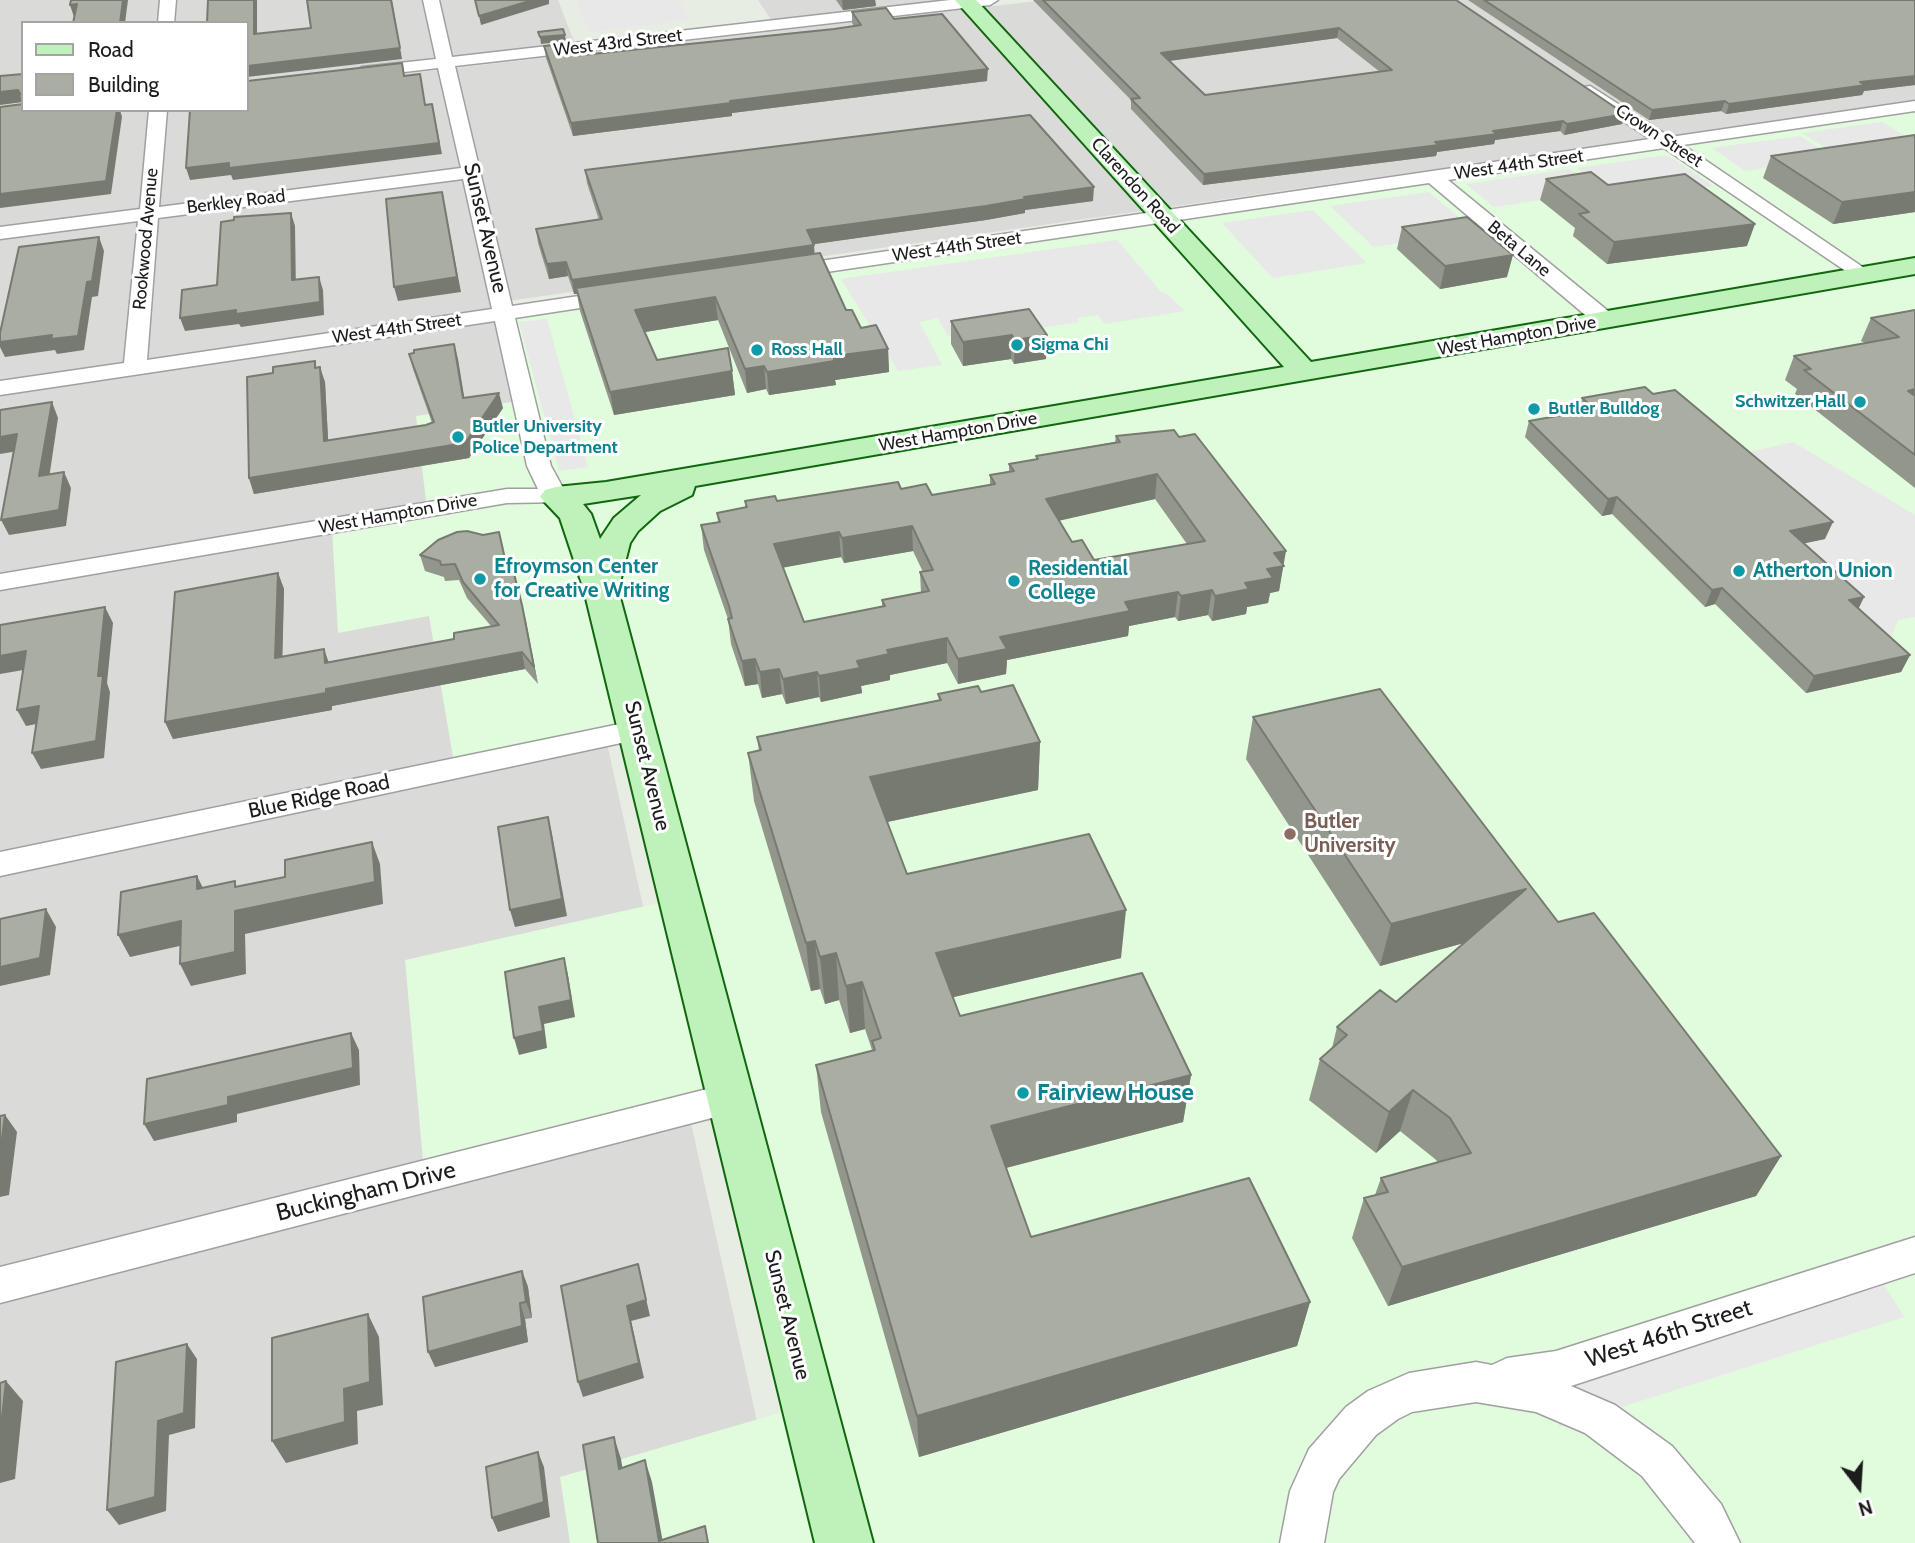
<!DOCTYPE html>
<html>
<head>
<meta charset="utf-8">
<style>
	body { margin:0 }
	#map { position:relative; width:1915px; height:1543px; overflow:hidden; background:#e7ede3; font-family:Cabin,sans-serif }
	canvas { display:block }
	.legend { position:absolute; left:21px; top:21px; width:228px; height:91px; box-sizing:border-box; background:#fff; border:2px solid #a4a4a4; margin:0; padding:9px 12px; list-style:none; font-size:21px; color:#1c1c1c }
	.legend li { display:flex; align-items:center; gap:14px; height:35px }
	.legend b { width:35px; border:2px solid #a4a4a4 }
	.north { position:absolute; left:1824px; top:1452px; width:70px; height:70px; -webkit-text-stroke:5px #fff; paint-order:stroke; rotate:163deg; font-size:19px; font-weight:700; line-height:28px; text-align:center; color:#1c1c1c }
	.north::after { content:''; display:block; margin:auto; width:24px; height:32px; background:#1c1c1c; clip-path:polygon(50% 0,100% 100%,50% 72%,0 100%) }
</style>
</head>
<body>
<div id="map">
<canvas width="1915" height="1543"></canvas>
<ul class="legend">
<li><b style="height:9px;background:#bff2bb"></b>Road</li>
<li><b style="height:19px;background:#aaaea2"></b>Building</li>
</ul>
<div class="north">N</div>
</div>
<script>
const ctx = document.querySelector('canvas').getContext('2d');
ctx.lineJoin = 'round';
function fill(path, color) {
  ctx.fillStyle = color;
  ctx.fill(path, 'evenodd');
}
function poly(rows) {
  const path = new Path2D();
  for (const r of rows) {
    path.moveTo(r[0], r[1]);
    for (let i = 2; i < r.length; i += 2) path.lineTo(r[i], r[i + 1]);
  }
  return path;
}
function strokePath(path, color, width, dash) {
  ctx.strokeStyle = color;
  ctx.lineWidth = width;
  ctx.lineCap = dash ? 'butt' : 'round';
  ctx.setLineDash(dash || []);
  ctx.stroke(path);
}
function write(font, color, halo, rows, align = 'center') {
  ctx.font = font + ' Cabin,sans-serif';
  ctx.lineWidth = 6;
  ctx.setLineDash([]);
  ctx.textBaseline = 'middle';
  ctx.strokeStyle = halo;
  ctx.fillStyle = color;
  for (const [text, x, y, turn = 0] of rows) {
    ctx.save();
    ctx.translate(x, y);
    ctx.rotate((+turn || 0) * Math.PI / 180);
    ctx.textAlign = isNaN(turn) ? turn : align;
    if (halo) ctx.strokeText(text, 0, 0);
    ctx.fillText(text, 0, 0);
    ctx.restore();
  }
}
const residential = poly([
	[0,0,558,0,575,44,247,80,247,23,23,23,23,105,0,108],
	[758,0,950,0,772,21],
	[1046,0,1915,0,1915,101,494,303,556,513,784,1543,0,1543,0,120,85,110,247,110,247,92]
]);
const education = poly([
	[1915,107,1915,1543,570,1543,560,1477,810,1404,732,1099,424,1172,405,960,681,898,638,730,455,769,429,616,338,633,332,529,427,510,416,416,525,400,504,312]
]);
const parking = poly([
	[576,0,679,0,690,20,589,32],
	[1882,122,1915,142,1846,161,1802,133],
	[1800,136,1835,158,1745,171,1712,148],
	[1668,155,1713,186,1620,200,1577,168],
	[1570,169,1600,191,1494,207,1466,184],
	[1429,192,1475,231,1374,247,1330,206],
	[1312,210,1367,263,1273,278,1222,223],
	[1117,240,1161,292,1168,295,1185,311,1105,324,1098,315,1077,318,1079,322,1032,329,1014,324,948,336,938,318,919,322,942,365,898,371,841,279],
	[547,319,588,467,559,471,519,322],
	[1793,442,1915,515,1915,617,1898,620,1888,644,1783,548,1824,539,1785,482,1749,452],
	[1873,1267,1904,1317,1559,1427,1556,1371]
]);
const street = poly([
	[160,0,176,0,174,23,158,23,160,0],
	[423,0,439,0,452,57,950,0,998,0,990,5,455,66,512,306,619,290,629,296,619,302,515,318,551,466,568,497,565,502,507,503,0,590,0,574,507,489,538,489,527,466,495,321,0,395,0,381,124,363,138,221,0,239,0,227,140,209,149,110,167,110,159,207,461,168,438,68,362,77,354,72,362,67,436,59,423,0],
	[463,179,492,309,147,360,158,218,463,179],
	[1590,86,1670,137,1915,101,1915,111,1683,145,1873,274,1870,278,1856,278,1664,148,1448,180,1613,315,1616,320,1613,325,1605,326,1597,325,1429,183,786,278,776,272,786,266,1650,139,1584,95,1581,91,1584,87,1590,86],
	[639,720,649,723,653,730,649,737,0,876,0,852,639,720],
	[731,1083,744,1087,749,1098,744,1109,731,1113,0,1303,0,1267,731,1083],
	[1915,1237,1915,1273,1571,1386,1615,1405,1672,1446,1721,1504,1740,1543,1695,1543,1642,1476,1585,1433,1536,1412,1476,1402,1412,1412,1398,1419,1376,1435,1339,1479,1333,1492,1324,1543,1280,1543,1290,1491,1309,1449,1346,1407,1368,1391,1409,1373,1476,1362,1492,1365,1507,1358,1556,1351,1915,1237]
]);
const secondary = poly([
	[955,0,976,0,1311,362,1915,258,1915,274,695,486,692,495,660,511,638,531,630,543,618,590,873,1543,815,1543,584,590,560,518,540,497,545,490,556,487,606,482,1284,367,955,0],
	[641,495,614,518,600,539,591,514,583,504,641,495]
]);
const wall = poly([
	[836,0,875,0,876,6,843,10],
	[1033,0,1456,0,1625,114,1622,124,1564,135,1560,131,1495,140,1494,144,1437,152,1436,156,1203,185,1131,109,1131,100],
	[1337,38,1380,72,1205,95,1170,61],
	[1468,0,1915,0,1915,85,1864,91,1862,95,1726,114,1721,111,1649,120],
	[852,12,894,19,987,81,732,113,732,116,573,136,546,58,544,46,573,56,834,29,854,26,852,23],
	[1915,135,1915,212,1833,224,1763,178,1771,156],
	[585,170,1093,201,1025,210,1025,213,986,220,813,244,814,254,846,310,861,328,888,349,889,372,835,380,836,385,769,395,766,389,747,393,718,320,645,332,657,360,732,371,735,395,614,415,580,311,577,294,574,294,568,276,549,279,538,243,536,229,599,220,587,183],
	[1546,179,1608,185,1747,246,1607,264,1573,236,1575,228,1540,200],
	[1402,227,1507,277,1440,289,1397,249],
	[1915,310,1915,488,1795,394,1797,389,1785,380,1794,356,1865,343,1861,341,1871,318],
	[951,321,1047,335,1046,359,1014,364,1011,359,963,366,951,344],
	[454,344,464,398,503,408,469,458,254,494,249,478,317,367,325,382,328,440,426,425,432,423,413,369,409,354],
	[1582,398,1825,539,1804,543,1864,597,1858,609,1910,655,1901,672,1806,693,1715,604,1705,607,1612,514,1602,516,1525,437,1529,421,1565,415,1567,407,1580,405],
	[1116,436,1283,565,1279,591,1270,593,1268,603,1247,607,1246,614,1212,621,1208,615,1178,621,1175,617,1129,626,1128,636,1007,660,1006,674,958,684,947,663,890,675,890,680,861,686,862,693,821,702,819,697,786,704,782,694,762,698,758,684,745,686,731,644,728,619,704,550,701,525,718,522,717,513,745,508,745,501,777,501,901,489,932,495,990,485,990,475,1009,472,1009,464,1036,459,1036,456,1115,442],
	[1155,499,1187,544,1094,560,1072,542,1059,520],
	[913,551,923,572,920,572,921,593,882,600,882,607,804,622,783,567,841,557,844,563],
	[420,555,505,559,522,605,538,684,525,669,332,706,332,710,173,739,165,722,278,573,284,589,282,657,324,649,328,662,454,639,491,626,467,598,459,580,445,581,444,577,425,571],
	[981,692,1040,742,1038,790,887,822,907,874,1121,958,953,997,960,1016,1191,1075,1183,1122,1006,1168,1031,1237,1310,1302,1297,1346,919,1457,821,1112,816,1065,872,1051,872,1050,865,1029,850,1033,839,1000,825,1004,820,989,811,991,754,801,748,753,759,751,757,737,939,701,938,694],
	[1253,717,1558,922,1781,1156,1756,1196,1388,1306,1352,1238,1364,1198,1375,1195,1381,1178,1438,1162,1435,1159,1400,1131,1376,1153,1309,1100,1320,1059,1332,1048,1337,1027,1396,1002,1464,943,1380,966,1246,759],
	[522,1271,528,1287,532,1318,525,1319,528,1342,435,1367]
]);
const shadedWall = poly([
	[123,0,128,0,125,23,120,23],
	[254,0,257,0,257,45,254,34],
	[392,0,402,59,247,77,247,66],
	[533,0,549,0,549,4,481,25,479,16],
	[842,0,875,0,876,6,843,10],
	[77,4,74,17,70,5],
	[1339,28,1337,38,1160,62,1161,53],
	[565,35,566,41,541,44,540,37],
	[988,69,987,81,732,113,732,116,573,136,571,123,730,101],
	[1915,76,1915,85,1864,91,1862,95,1726,114,1729,104,1860,82],
	[18,90,23,102,0,105,0,92],
	[1725,101,1721,111,1649,120,1652,110],
	[432,104,442,154,233,180,231,175,190,180,186,168],
	[117,110,120,110,122,117,111,194,0,208,0,194],
	[1625,114,1622,124,1564,135,1567,124],
	[1563,121,1560,131,1495,140,1494,144,1437,152,1436,156,1203,185,1204,174,1435,142,1493,131],
	[1094,187,1093,201,1025,210,1025,213,986,220,808,245,807,230,1024,197],
	[442,192,461,292,398,301,394,287],
	[1915,192,1915,212,1833,224,1842,202],
	[291,213,295,226,296,294,292,280],
	[1755,224,1747,246,1607,264,1614,242],
	[99,237,104,251,98,296,92,297,84,350,57,354,55,350,5,357,0,347,0,342,52,335,87,282],
	[814,245,815,259,576,288,577,294,574,294,572,280],
	[1513,255,1507,277,1440,289,1445,266],
	[566,262,568,276,549,279,547,264],
	[319,277,323,290,324,315,241,327,239,324,185,331,180,318],
	[715,297,718,320,639,333,635,310],
	[1012,335,1011,359,963,366,963,342],
	[1047,335,1046,359,1014,364,1015,340],
	[454,344,458,359,467,414,463,398],
	[888,349,889,372,835,380,836,385,769,395,767,372,834,356],
	[764,366,766,389,747,393,745,369],
	[320,367,325,382,329,456,324,441],
	[732,371,735,395,614,415,610,392],
	[1915,389,1915,411,1908,391],
	[499,393,503,408,469,458,254,494,249,478,465,443],
	[52,402,58,418,47,492,39,476],
	[17,434,24,450,0,454,0,437],
	[64,472,71,488,66,526,9,535,1,520],
	[1157,474,1155,499,1045,524,1046,499],
	[1617,497,1612,514,1602,516,1608,499],
	[1833,522,1825,539,1783,548,1790,531],
	[912,526,913,551,844,563,842,538],
	[839,532,841,557,776,569,774,544],
	[1286,551,1279,591,1270,593,1268,603,1247,607,1246,614,1212,621,1215,596,1245,583,1267,569,1274,553],
	[278,573,284,589,282,675,275,658],
	[1722,588,1715,604,1705,607,1712,590],
	[1212,590,1208,615,1178,621,1181,596],
	[1178,592,1175,617,1129,626,1128,636,1007,660,1006,674,958,684,958,659,1000,637,1125,602],
	[1864,597,1856,614,1849,600],
	[522,605,526,621,538,684,534,667],
	[105,607,113,623,107,683,110,692,104,758,41,769,32,753,98,676],
	[947,638,947,663,890,675,890,680,861,686,862,693,821,702,819,676,887,650],
	[324,649,330,666,325,663],
	[26,651,35,668,0,674,0,656],
	[522,652,525,669,332,706,332,710,173,739,165,722,326,689],
	[1910,655,1901,672,1806,693,1814,676],
	[755,659,758,684,745,686,742,661],
	[779,669,782,694,762,698,760,672],
	[817,672,819,697,786,704,783,679],
	[39,706,47,722,26,726,17,710],
	[1040,742,1038,790,873,825,870,777],
	[548,817,552,834,567,916,515,927,510,910],
	[372,842,380,864,383,904,245,934,246,974,191,986,180,964,235,911],
	[197,876,208,898,197,889],
	[1526,889,1511,930,1380,966,1391,924],
	[46,909,56,927,50,975,0,986,0,967],
	[1126,910,1121,958,937,1001,936,953],
	[181,921,193,943,130,957,118,935],
	[815,941,820,989,811,991,806,943],
	[836,953,839,1000,825,1004,820,957],
	[564,958,568,975,575,1017,544,1024,547,1048,519,1055,514,1038,539,1007],
	[862,982,865,1029,850,1033,846,986],
	[351,1033,359,1050,360,1085,237,1114,237,1122,154,1141,144,1124,228,1097],
	[1191,1075,1183,1122,990,1172,991,1126],
	[1413,1090,1400,1131,1376,1153,1389,1112],
	[5,1115,17,1132,9,1195,0,1197,0,1154],
	[1781,1156,1756,1196,1388,1306,1402,1267],
	[638,1264,650,1316,631,1321,644,1378,583,1397,578,1382,627,1306],
	[522,1271,528,1287,532,1318,526,1302],
	[1310,1302,1297,1346,919,1457,917,1416],
	[520,1303,525,1319,528,1342,435,1367,428,1352],
	[368,1314,379,1337,383,1405,357,1411,358,1444,286,1463,272,1441,344,1389],
	[187,1344,197,1359,195,1428,169,1435,166,1511,119,1525,107,1510,158,1421],
	[6,1381,23,1401,15,1479,0,1483,0,1435],
	[614,1437,621,1459,626,1490,619,1469],
	[538,1452,544,1467,550,1517,498,1532,492,1518],
	[645,1460,652,1482,663,1543,660,1543]
]);
const building = poly([
	[71,0,123,0,120,23,73,23,77,4,70,5,71,0],
	[208,0,254,0,254,34,311,28,307,0,391,0,400,48,247,66,247,23,207,23,208,0],
	[475,0,533,0,479,16,475,0],
	[1043,0,1456,0,1625,114,1567,124,1563,121,1493,131,1497,134,1435,142,1439,145,1204,174,1131,99,1140,98,1043,0],
	[1339,28,1392,70,1205,95,1161,53,1339,28],
	[1484,0,1915,0,1915,76,1860,82,1866,85,1729,104,1725,101,1652,110,1484,0],
	[886,8,894,19,942,14,988,69,730,101,731,103,571,123,544,46,569,44,573,56,834,29,861,25,852,12,886,8],
	[563,29,565,35,540,37,538,32,563,29],
	[402,63,404,76,420,74,425,105,432,104,439,143,229,168,229,163,186,168,190,110,247,110,247,81,402,63],
	[23,74,23,95,21,95,18,90,0,92,0,76,23,74],
	[23,104,23,110,117,110,106,181,0,194,0,107,23,104],
	[1030,115,1094,187,1024,197,1026,199,986,206,807,230,814,245,572,280,566,262,547,264,536,229,602,219,585,170,1030,115],
	[1915,135,1915,192,1842,202,1771,156,1915,135],
	[1591,172,1608,185,1685,174,1755,224,1614,242,1579,214,1589,212,1546,179,1591,172],
	[442,192,457,277,394,287,386,199,442,192],
	[291,213,292,280,319,277,320,302,236,314,236,310,180,318,182,290,217,285,221,222,234,220,234,217,291,213],
	[1467,217,1513,255,1445,266,1402,227,1467,217],
	[99,237,92,281,87,282,78,336,51,339,52,335,0,342,0,333,19,247,99,237],
	[820,253,846,310,852,310,861,328,876,325,888,349,834,356,834,361,767,372,764,366,745,369,715,297,635,310,657,360,728,348,732,371,610,392,576,288,820,253],
	[1029,309,1047,335,1015,340,1012,335,963,342,951,321,1029,309],
	[1915,310,1915,389,1908,391,1915,396,1915,455,1804,370,1811,369,1794,356,1899,337,1871,318,1915,310],
	[454,344,463,398,499,393,465,443,249,478,247,377,273,373,273,367,315,361,315,368,320,367,324,441,426,425,434,422,409,354,414,353,414,350,454,344],
	[1645,387,1653,394,1675,390,1833,522,1790,531,1864,597,1849,600,1910,655,1814,676,1722,588,1712,590,1617,497,1608,499,1529,421,1574,413,1567,407,1589,404,1582,398,1645,387],
	[52,402,39,476,64,472,59,510,1,520,17,434,0,437,0,410,52,402],
	[1174,430,1179,437,1195,434,1286,551,1274,553,1284,566,1267,569,1273,578,1245,583,1249,589,1215,596,1212,590,1181,596,1178,592,1125,602,1130,611,1000,637,1007,649,958,659,947,638,887,650,889,654,857,661,860,668,819,676,817,672,783,679,779,669,760,672,755,659,742,661,728,619,732,618,729,606,701,525,720,522,717,513,747,507,745,501,775,496,777,501,898,482,901,489,926,484,932,495,995,484,990,475,1014,471,1009,464,1038,459,1036,456,1120,442,1116,436,1174,430],
	[1157,474,1205,541,1094,560,1082,540,1072,542,1046,499,1157,474],
	[912,526,933,570,920,572,929,591,882,600,885,606,804,622,774,544,839,532,842,538,912,526],
	[467,531,483,535,499,532,505,559,511,562,522,605,534,667,522,652,326,689,326,693,165,722,175,592,278,573,275,658,324,649,325,663,454,639,454,633,499,625,463,582,455,564,441,565,440,561,420,555,438,540,457,532,467,531],
	[105,607,98,676,103,676,96,741,32,753,39,706,17,710,26,651,0,656,0,625,105,607],
	[1013,685,1040,742,870,777,907,874,1089,834,1126,910,936,953,960,1016,1142,973,1191,1075,991,1126,1031,1237,1249,1178,1310,1302,917,1416,816,1065,875,1050,872,1041,881,1038,862,982,846,986,836,953,820,957,815,941,806,943,748,753,761,750,757,737,941,700,938,694,978,686,981,692,1013,685],
	[1380,689,1558,922,1594,913,1781,1156,1402,1267,1364,1198,1388,1192,1381,1178,1471,1153,1450,1118,1413,1090,1389,1112,1320,1059,1347,1035,1337,1027,1380,990,1396,1002,1526,889,1391,924,1253,717,1380,689],
	[548,817,562,899,510,910,498,827,548,817],
	[372,842,375,882,235,911,235,952,180,964,181,921,118,935,121,892,197,876,197,889,235,881,235,887,285,877,285,860,372,842],
	[46,909,40,958,0,967,0,919,46,909],
	[564,958,571,1000,539,1007,543,1031,514,1038,505,972,564,958],
	[351,1033,353,1068,228,1097,228,1105,144,1124,147,1079,351,1033],
	[5,1115,0,1154,0,1116,5,1115],
	[638,1264,646,1300,627,1306,639,1363,578,1382,561,1286,638,1264],
	[522,1271,526,1302,520,1303,522,1326,428,1352,423,1297,522,1271],
	[368,1314,370,1382,344,1389,345,1422,272,1441,272,1338,368,1314],
	[187,1344,184,1413,158,1421,155,1497,107,1510,116,1362,187,1344],
	[6,1381,0,1435,0,1383,6,1381],
	[614,1437,619,1469,645,1460,659,1541,705,1526,708,1543,598,1543,583,1445,614,1437],
	[538,1452,544,1502,492,1518,486,1467,538,1452]
]);
const markers = [
	[1017,345,7,"#0f9aa8"],
	[757,350,7,"#0f9aa8"],
	[1860,402,7,"#0f9aa8"],
	[1534,409,7,"#0f9aa8"],
	[458,437,7,"#0f9aa8"],
	[1739,571,7,"#0f9aa8"],
	[480,579,7,"#0f9aa8"],
	[1014,581,7,"#0f9aa8"],
	[1290,834,7,"#8d6e63"],
	[1023,1093,7,"#0f9aa8"]
];
const farStreetnames = [
	["West 43rd Street",618,43,-7],
	["Crown Street",1659,136,33],
	["West 44th Street",1519,165,-8],
	["Clarendon Road",1135,186,48],
	["Berkley Road",236,202,-7],
	["Rookwood Avenue",146,239,-85],
	["West 44th Street",957,247,-8],
	["Beta Lane",1519,249,40],
	["West 44th Street",397,329,-8],
	["West Hampton Drive",1517,336,-10],
	["West Hampton Drive",958,432,-10],
	["West Hampton Drive",398,514,-10]
];
const farCulturenames = [
	["Sigma Chi",1031,345],
	["Ross Hall",771,350],
	["Schwitzer Hall",1846,402,"right"],
	["Butler Bulldog",1548,409],
	["Butler University",472,427],
	["Police Department",472,448]
];
const streetNames = [
	["Sunset Avenue",485,228,77],
	["Sunset Avenue",647,766,76],
	["Blue Ridge Road",319,797,-12],
	["Sunset Avenue",787,1315,76]
];
const cultureNames = [
	["Efroymson Center",494,567],
	["for Creative Writing",494,591],
	["Residential",1028,569],
	["College",1028,593],
	["Atherton Union",1753,571]
];
const educationNames = [
	["Butler",1304,822],
	["University",1304,846]
];
const nearCulturenames = [
	["Fairview House",1037,1093]
];
const nearStreetnames = [
	["Buckingham Drive",366,1192,-14],
	["West 46th Street",1669,1334,-18]
];
fill(residential, '#dadad9');
fill(education, '#e1fbdd');
fill(parking, '#e8e8e8');
strokePath(street, '#a0a0a0', 3);
strokePath(secondary, '#11670f', 4);
fill(street, '#fff');
fill(secondary, '#bff2bb');
fill(wall, '#92968b');
fill(shadedWall, '#777a71');
fill(building, '#aaaea2');
strokePath(building, '#777a71', 2);
for (const [x, y, r, color] of markers) {
  const dot = new Path2D();
  dot.arc(x, y, r, 0, 2 * Math.PI);
  ctx.fillStyle = color;
  ctx.fill(dot);
  strokePath(dot, '#fff', 2.5);
}
write('18px', '#1c1c1c', '#fff', farStreetnames);
write('bold 18px', '#0d838f', '#fff', farCulturenames, 'left');
write('21px', '#1c1c1c', '#fff', streetNames);
write('bold 21px', '#0d838f', '#fff', cultureNames, 'left');
write('bold 21px', '#785e54', '#fff', educationNames, 'left');
write('bold 24px', '#0d838f', '#fff', nearCulturenames, 'left');
write('24px', '#1c1c1c', '#fff', nearStreetnames);
</script>
</body>
</html>
